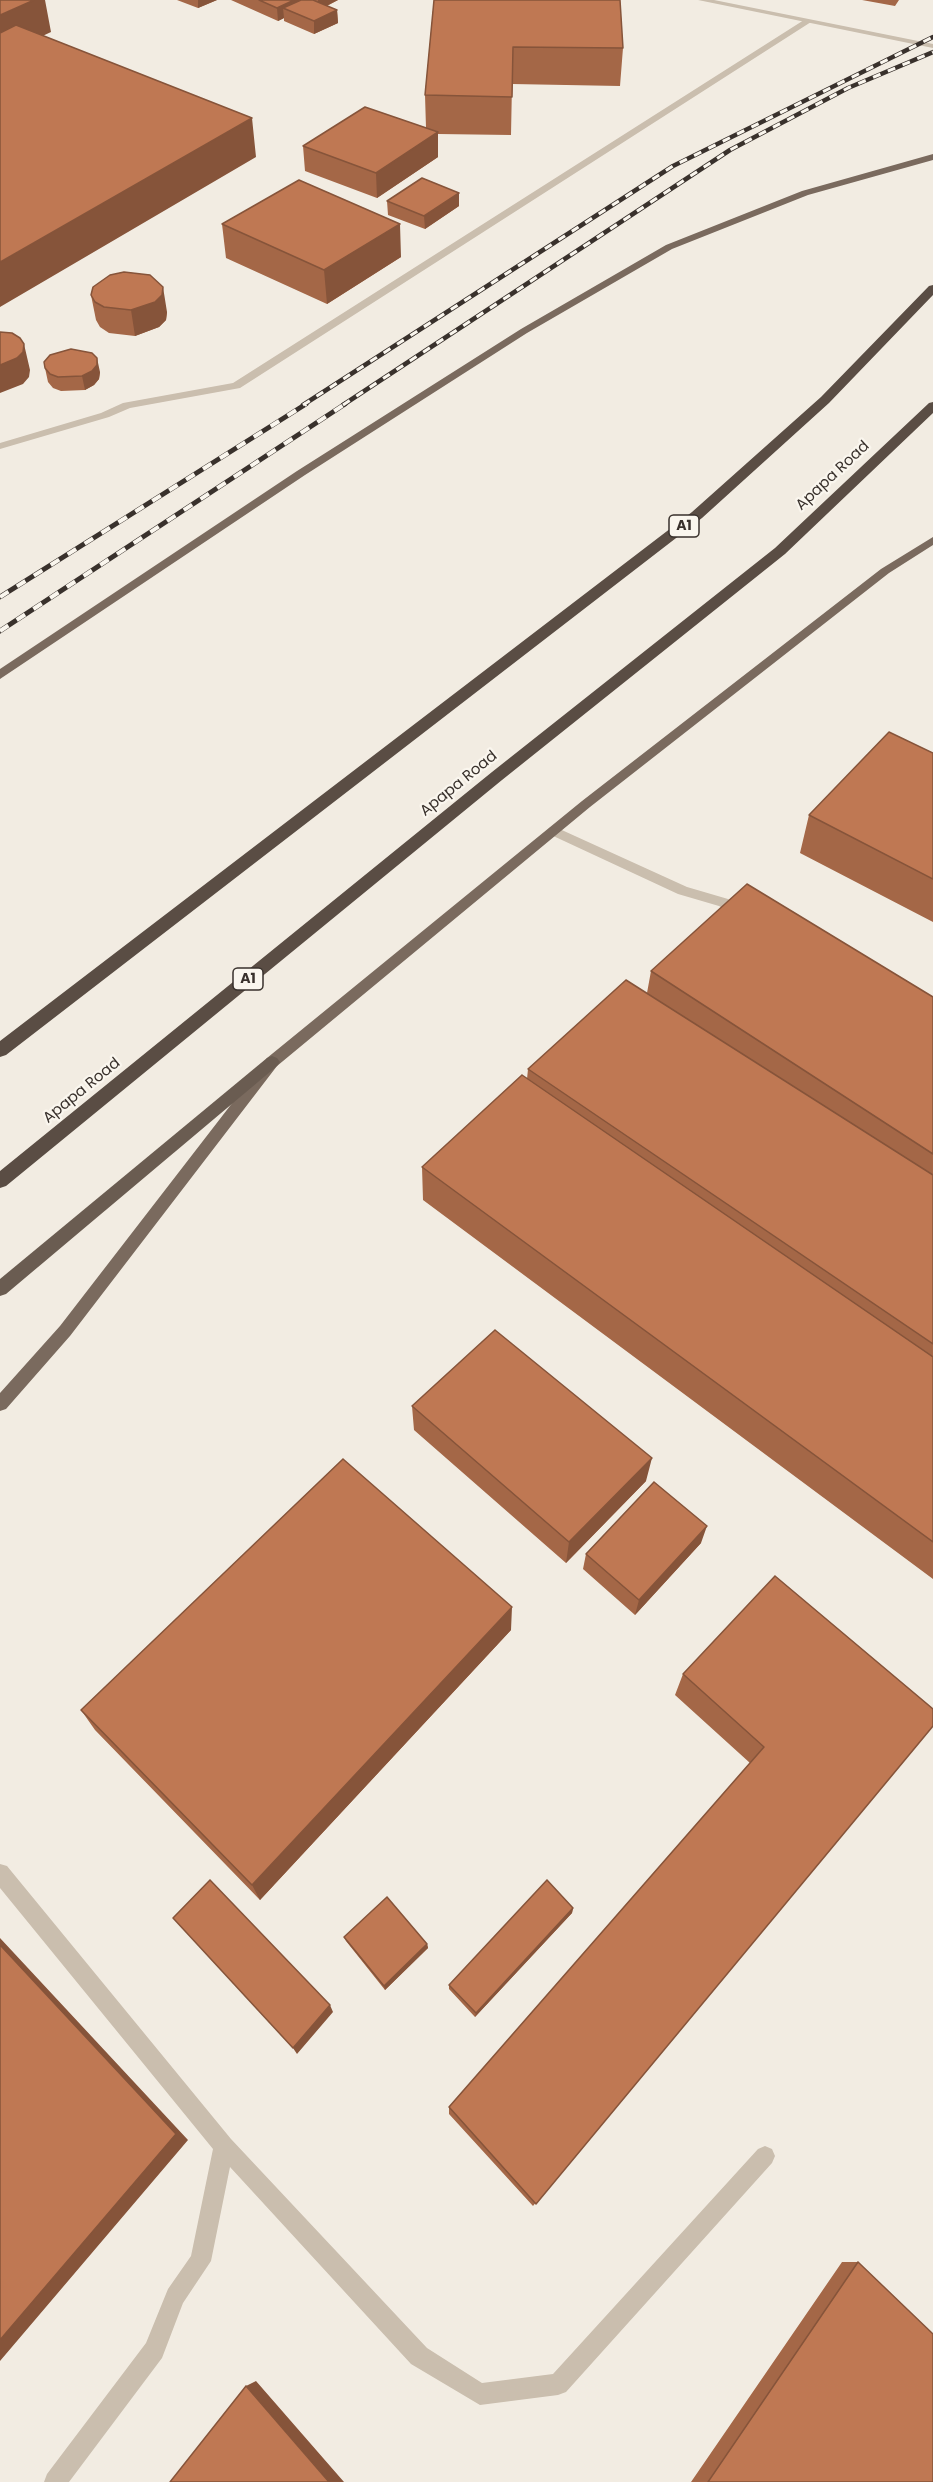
<!DOCTYPE html>
<html>
<head>
<meta charset="utf-8">
<style>
	body { margin:0 }
	canvas { display:block; background:#f2ece2 }
</style>
</head>
<body>
<canvas width="933" height="2482"></canvas>
<script>
const ctx = document.querySelector('canvas').getContext('2d');
ctx.lineJoin = 'round';
function poly(rows) {
  const path = new Path2D();
  for (const r of rows) {
    path.moveTo(r[0], r[1]);
    for (let i = 2; i < r.length; i += 2) path.lineTo(r[i], r[i + 1]);
  }
  return path;
}
function fill(path, color) {
  ctx.fillStyle = color;
  ctx.fill(path, 'evenodd');
}
function strokePath(path, color, width, dash) {
  ctx.strokeStyle = color;
  ctx.lineWidth = width;
  ctx.lineCap = dash ? 'butt' : 'round';
  ctx.setLineDash(dash || []);
  ctx.stroke(path);
}
function write(font, color, halo, rows, align = 'center') {
  ctx.font = font + ' Poppins,sans-serif';
  ctx.lineWidth = 4.5;
  ctx.setLineDash([]);
  ctx.textBaseline = 'middle';
  ctx.strokeStyle = halo;
  ctx.fillStyle = color;
  for (const [text, x, y, turn = 0] of rows) {
    ctx.save();
    ctx.translate(x, y);
    ctx.rotate((+turn || 0) * Math.PI / 180);
    ctx.textAlign = isNaN(turn) ? turn : align;
    if (halo) ctx.strokeText(text, 0, 0);
    ctx.fillText(text, 0, 0);
    ctx.restore();
  }
}
const service = poly([
	[804,20,811,22,240,388,130,408,109,417,0,449,0,443,101,413,123,403,233,383,804,20],
	[553,826,687,887,728,899,749,914,742,919,719,906,678,894,549,834,547,831,549,828,553,826],
	[0,1864,7,1866,231,2139,427,2348,482,2383,553,2374,758,2149,765,2146,772,2149,775,2156,772,2163,566,2392,558,2395,480,2405,411,2364,230,2167,211,2261,183,2303,162,2358,69,2482,44,2482,47,2474,146,2343,168,2289,191,2256,213,2149,0,1888,0,1864]
]);
const minor = poly([
	[698,0,714,0,933,44,933,48,698,0]
]);
const primary = poly([
	[933,154,933,160,808,195,672,249,527,333,305,475,0,679,0,669,297,471,521,329,666,245,802,191,933,154],
	[933,537,933,545,889,573,590,807,277,1066,70,1336,6,1409,0,1411,0,1393,60,1326,267,1058,582,801,881,569,933,537]
]);
const trunk = poly([
	[272,1056,277,1058,280,1062,277,1066,6,1294,0,1296,0,1279,267,1058,272,1056]
]);
const motorway = poly([
	[933,285,933,295,829,403,702,518,6,1055,0,1057,0,1041,692,512,821,397,929,286,933,285],
	[933,402,933,413,785,554,502,780,6,1186,0,1188,0,1171,492,772,775,548,929,403,933,402]
]);
const railFar1 = poly([
	[303,405,673,166,933,37],
	[343,405,730,150,848,88,933,52]
]);
const rail = poly([
	[0,597,306,404],
	[0,631,345,404]
]);
const wall = poly([
	[177,0,217,0,198,8],
	[231,0,338,0,327,6,337,10,338,23,314,34,284,21,284,18,278,21],
	[434,0,623,48,620,86,512,84,511,135,438,134,438,157,377,198,305,171,303,146,426,128,425,95],
	[862,0,899,0,895,6],
	[459,193,459,206,425,229,388,215,387,201],
	[222,224,401,257,327,304,226,258],
	[91,295,167,312,166,320,159,327,135,336,109,333,100,327,96,320],
	[45,368,100,372,99,379,94,385,85,390,61,391,53,388,48,382],
	[933,753,933,922,800,853,809,815],
	[651,971,933,997,933,1579,423,1200,422,1167,527,1079,528,1069,647,993],
	[412,1406,646,1481,566,1563,414,1430],
	[701,1543,635,1615,583,1569,586,1554],
	[511,1630,260,1900,95,1730,81,1710],
	[683,1674,933,1709,533,2206,449,2114,449,2107,750,1763,675,1695],
	[573,1908,572,1913,475,2017,449,1989,449,1985],
	[344,1937,427,1944,428,1948,385,1990,346,1941],
	[842,2262,858,2262,933,2482,691,2482]
]);
const shadedWall = poly([
	[34,0,45,0,51,32,0,56,0,15],
	[198,0,217,0,198,8],
	[294,0,302,0,283,8,284,18,278,21,277,8],
	[318,0,338,0,318,10],
	[337,10,338,23,314,34,314,21],
	[252,118,256,157,0,307,0,262],
	[438,132,438,157,377,198,376,173],
	[459,193,459,206,425,229,424,216],
	[400,224,401,257,327,304,324,270],
	[163,287,167,312,166,320,159,327,135,336,131,310],
	[24,344,30,370,29,377,23,384,0,393,0,365],
	[97,358,100,372,99,379,94,385,85,390,82,376],
	[652,1458,646,1481,566,1563,569,1542],
	[707,1526,701,1543,635,1615,639,1600],
	[512,1607,511,1630,260,1900,252,1885],
	[573,1908,572,1913,475,2017,476,2013],
	[0,1938,188,2140,0,2361],
	[427,1944,428,1948,385,1990,384,1986],
	[330,2005,333,2012,297,2054,293,2048],
	[256,2381,344,2482,329,2482,246,2386]
]);
const building = poly([
	[0,0,34,0,0,15,0,0],
	[259,0,294,0,277,8,259,0],
	[301,0,313,0,337,10,314,21,283,8,301,0],
	[434,0,620,0,623,48,513,47,512,97,425,95,434,0],
	[16,25,252,118,0,262,0,33,16,25],
	[365,107,438,132,376,173,303,146,365,107],
	[422,178,459,193,424,216,387,201,422,178],
	[299,180,400,224,324,270,222,224,299,180],
	[124,272,150,275,163,287,162,295,155,302,131,310,104,307,95,302,91,295,93,287,110,275,124,272],
	[0,332,12,333,20,338,24,344,23,352,17,358,0,365,0,332],
	[71,349,92,353,97,358,97,365,92,371,82,376,58,377,50,374,45,368,44,362,50,355,71,349],
	[889,732,933,753,933,879,809,815,889,732],
	[747,884,933,997,933,1154,651,971,747,884],
	[626,980,933,1175,933,1344,528,1069,626,980],
	[522,1075,933,1357,933,1542,422,1167,522,1075],
	[495,1330,652,1458,569,1542,412,1406,495,1330],
	[343,1459,512,1607,252,1885,81,1710,343,1459],
	[654,1482,707,1526,639,1600,586,1554,654,1482],
	[775,1576,933,1709,933,1726,536,2204,449,2107,764,1747,683,1674,775,1576],
	[210,1880,330,2005,293,2048,173,1918,210,1880],
	[547,1880,573,1908,476,2013,449,1985,547,1880],
	[387,1897,427,1944,384,1986,344,1937,387,1897],
	[0,1945,176,2134,0,2340,0,1945],
	[858,2262,933,2334,933,2482,708,2482,858,2262],
	[246,2386,329,2482,170,2482,246,2386]
]);
const shields = [
	[684,526,30],
	[248,979,30]
];
const shieldNames = [
	["A1",684,526],
	["A1",248,979]
];
const streetNames = [
	["Apapa Road",833,476,-43],
	["Apapa Road",459,784,-39],
	["Apapa Road",82,1091,-39]
];
fill(service, '#cabeae');
fill(minor, '#cabeae');
fill(primary, '#7a6a5e');
fill(trunk, '#6a5c51');
fill(motorway, '#5a4d44');
strokePath(railFar1, '#39312c', 4.5);
strokePath(rail, '#39312c', 5);
strokePath(railFar1, '#faf6ee', 3, [8]);
strokePath(rail, '#faf6ee', 4, [10]);
fill(wall, '#a46747');
fill(shadedWall, '#86543a');
fill(building, '#bf7853');
strokePath(building, '#86543a', 1.5);
for (const [x, y, w] of shields) {
  const box = new Path2D();
  box.roundRect(x - w / 2, y - 11, w, 22, 4.5);
  ctx.fillStyle = '#faf6ee';
  ctx.fill(box);
  strokePath(box, '#39312c', 1.5);
}
write('bold 14px', '#39312c', null, shieldNames);
write('15px', '#39312c', '#faf6ee', streetNames);
</script>
</body>
</html>
